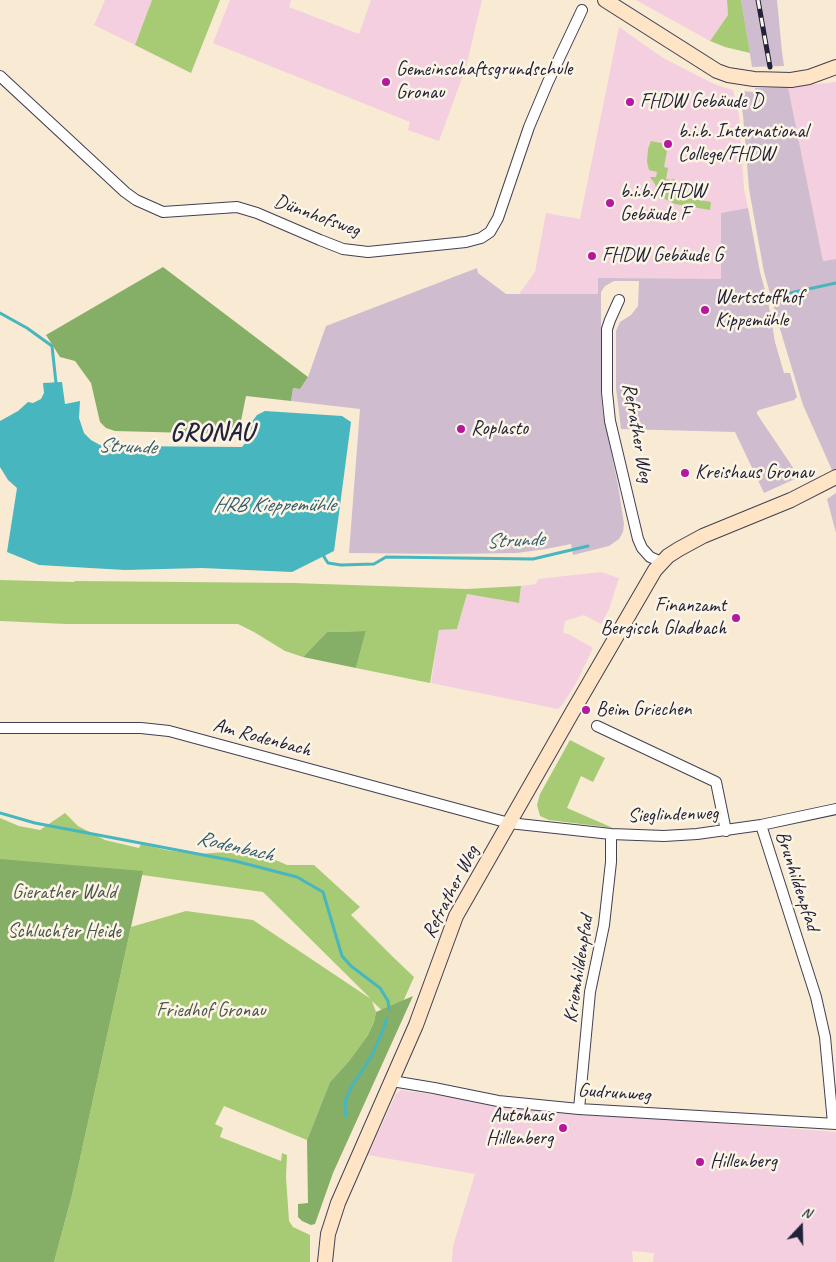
<!DOCTYPE html>
<html>
<head>
<meta charset="utf-8">
<style>
	body { margin:0 }
	#map { position:relative; width:836px; height:1262px; overflow:hidden; background:#f9ead4; font-family:Caveat,sans-serif }
	canvas { display:block }
	.north { position:absolute; left:776px; top:1202px; width:50px; height:50px; -webkit-text-stroke:4px #fcf5e5; paint-order:stroke; rotate:21deg; font-size:14px; font-weight:700; line-height:20px; text-align:center; color:#22223b }
	.north::after { content:''; display:block; margin:auto; width:18px; height:22px; background:#22223b; clip-path:polygon(50% 0,100% 100%,50% 72%,0 100%) }
</style>
</head>
<body>
<div id="map">
<canvas width="836" height="1262"></canvas>
<div class="north">N</div>
</div>
<script>
const ctx = document.querySelector('canvas').getContext('2d');
ctx.lineJoin = 'round';
function fill(path, color) {
  ctx.fillStyle = color;
  ctx.fill(path, 'evenodd');
}
function poly(rows) {
  const path = new Path2D();
  for (const r of rows) {
    path.moveTo(r[0], r[1]);
    for (let i = 2; i < r.length; i += 2) path.lineTo(r[i], r[i + 1]);
  }
  return path;
}
function strokePath(path, color, width, dash) {
  ctx.strokeStyle = color;
  ctx.lineWidth = width;
  ctx.lineCap = dash ? 'butt' : 'round';
  ctx.setLineDash(dash || []);
  ctx.stroke(path);
}
function write(font, color, halo, rows, align = 'center') {
  ctx.font = font + ' Caveat,sans-serif';
  ctx.lineWidth = 5;
  ctx.setLineDash([]);
  ctx.textBaseline = 'middle';
  ctx.strokeStyle = halo;
  ctx.fillStyle = color;
  for (const [text, x, y, turn = 0] of rows) {
    ctx.save();
    ctx.translate(x, y);
    ctx.rotate((+turn || 0) * Math.PI / 180);
    ctx.textAlign = isNaN(turn) ? turn : align;
    if (halo) ctx.strokeText(text, 0, 0);
    ctx.fillText(text, 0, 0);
    ctx.restore();
  }
}
const built = poly([
	[105,0,152,0,135,45,94,25],
	[230,0,291,0,289,7,359,34,371,0,482,0,466,67,439,141,408,130,410,122,213,43],
	[636,0,727,0,728,15,710,41],
	[619,27,663,58,714,84,733,90,739,115,744,189,748,208,722,213,721,279,598,279,598,294,519,294,535,272,546,213,580,219],
	[836,82,836,259,823,261,788,87],
	[601,572,619,578,609,609,601,624,584,615,565,621,563,633,568,634,593,648,576,683,563,704,558,709,431,683,439,630,457,629,467,594,519,603,521,586,536,584,538,579],
	[401,1090,535,1109,836,1132,836,1262,653,1262,654,1253,632,1251,633,1262,452,1262,453,1246,475,1174,368,1155,396,1094]
]);
const industrial = poly([
	[741,0,777,0,782,52,784,66,752,67],
	[788,87,823,261,836,259,836,479,803,405,780,329,764,272,749,189,743,115,739,91,756,92,755,88],
	[748,208,760,272,768,301,775,342,784,373,790,373,797,397,794,400,759,410,757,412,757,414,798,475,797,478,764,493,735,432,621,429,616,388,616,331,620,322,631,315,638,306,639,281,614,281,605,286,601,292,601,389,603,413,618,485,624,524,623,532,619,539,609,546,573,555,571,544,546,549,517,553,448,554,349,553,360,409,291,401,293,388,300,389,308,377,326,326,477,268,478,273,506,294,598,294,598,278,721,279,721,213],
	[836,493,836,533,827,499]
]);
const green = poly([
	[152,0,220,0,191,73,135,45],
	[727,0,741,0,750,53,725,47,710,41,728,15],
	[651,141,666,144,665,150,667,151,664,167,668,168,666,179,672,180,673,179,675,179,673,188,689,192,688,198,711,202,710,210,675,204,665,199,657,192,655,184,650,177,656,177,657,172,649,170,647,162,648,149],
	[0,580,74,582,75,581,294,583,466,589,521,586,519,603,467,594,457,629,439,630,430,683,356,668,366,631,327,632,303,657,285,651,254,632,238,624,66,624,0,621],
	[570,740,605,758,593,782,581,776,567,808,613,828,549,820,540,816,537,805,540,794],
	[65,813,78,826,105,840,139,848,141,844,166,850,188,853,199,854,226,852,245,856,260,853,287,865,314,865,360,907,351,915,393,957,414,977,394,1022,372,1001,376,1012,374,1022,368,1035,349,1061,330,1082,307,1140,224,1106,215,1124,223,1128,220,1137,281,1161,282,1153,287,1155,286,1177,289,1221,293,1227,310,1235,310,1262,54,1262,72,1195,131,927,186,911,253,920,371,999,263,892,135,874,0,1262,0,818,19,826,40,830]
]);
const forest = poly([
	[163,267,308,377,300,389,293,388,291,401,246,396,240,426,236,432,229,434,115,431,106,428,100,422,91,383,75,361,60,357,46,335],
	[366,631,356,668,303,657,327,632],
	[0,859,143,871,131,927,72,1195,54,1262,0,1262],
	[413,996,333,1173,315,1224,311,1225,302,1221,298,1217,298,1204,308,1203,307,1140,330,1082,349,1061,368,1035,374,1022,376,1012]
]);
const water = poly([
	[62,382,65,404,80,401,79,418,84,433,91,440,100,445,113,446,242,447,250,437,251,423,257,415,265,411,342,416,351,422,334,551,292,572,202,568,125,570,90,568,39,565,7,552,17,488,8,480,0,467,0,421,18,411,28,402,33,403,41,399,44,393,43,383]
]);
const stream = poly([
	[790,293,836,283],
	[0,313,27,328,52,346,56,383,57,386],
	[324,554,324,557,328,563,341,565,374,564,386,557,533,559,588,546],
	[0,813,35,823,235,861,297,877,323,892,342,956,351,966,380,988,388,1001,389,1009],
	[346,1116,345,1108,346,1098,352,1086,371,1057,381,1035,387,1018]
]);
const street = poly([
	[0,76,125,192,136,200,163,212,237,207,257,213,320,240,343,249,368,252,466,242,481,238,490,232,498,218,529,127,548,82,582,10],
	[619,300,610,320,607,329,607,392,610,421,638,539,642,548,650,557,662,562],
	[597,726,716,782,726,831],
	[0,728,141,728,169,731,509,823,611,834,664,836,697,834,761,825,836,809],
	[761,825,816,997,825,1037,833,1123],
	[392,1081,434,1088,498,1101,579,1109,836,1124],
	[579,1109,590,992,604,925,611,862,611,834]
]);
const secondary = poly([
	[605,0,717,71,728,75,754,79,791,80,809,77,836,67],
	[325,1262,328,1234,338,1203,416,1025,456,916,573,711,655,570,668,556,679,549,703,536,791,500,836,477]
]);
const rail = poly([
	[758,0,770,67]
]);
const markers = [
	[386,82,5,"#b5179e"],
	[630,102,5,"#b5179e"],
	[668,144,5,"#b5179e"],
	[610,203,5,"#b5179e"],
	[592,256,5,"#b5179e"],
	[705,310,5,"#b5179e"],
	[461,429,5,"#b5179e"],
	[685,473,5,"#b5179e"],
	[736,618,5,"#b5179e"],
	[586,710,5,"#b5179e"],
	[563,1128,5,"#b5179e"],
	[700,1162,5,"#b5179e"]
];
const poiNames = [
	["Gemeinschaftsgrundschule",396,70],
	["Gronau",396,93],
	["FHDW Gebäude D",640,102],
	["b.i.b. International",678,132],
	["College/FHDW",678,155],
	["b.i.b./FHDW",620,192],
	["Gebäude F",620,215],
	["FHDW Gebäude G",602,256],
	["Wertstoffhof",715,298],
	["Kippemühle",715,321],
	["Roplasto",471,429],
	["Kreishaus Gronau",695,473],
	["Finanzamt",726,606,"right"],
	["Bergisch Gladbach",726,629,"right"],
	["Beim Griechen",596,710],
	["Autohaus",553,1116,"right"],
	["Hillenberg",553,1139,"right"],
	["Hillenberg",710,1162]
];
const streetNames = [
	["Dünnhofsweg",317,216,20],
	["Refrather Weg",637,433,80],
	["Am Rodenbach",262,738,15],
	["Sieglindenweg",673,815,-2],
	["Brunhildenpfad",797,881,72],
	["Refrather Weg",451,892,-63],
	["Kriemhildenpfad",579,969,-81],
	["Gudrunweg",614,1093,4]
];
const parkNames = [
	["Gierather Wald",64,893],
	["Schluchter Heide",64,932],
	["Friedhof Gronau",211,1011]
];
const waterNames = [
	["Strunde",127,447,2],
	["HRB Kieppemühle",274,505],
	["Strunde",515,541,-3],
	["Rodenbach",235,847,13]
];
const districtNames = [
	["GRONAU",212,433]
];
fill(built, '#f3cfe0');
fill(industrial, '#cfbdcf');
fill(green, '#a7cb75');
fill(forest, '#85af66');
fill(water, '#47b6bf');
strokePath(stream, '#47b6bf', 3);
strokePath(street, '#424052', 12);
strokePath(secondary, '#424052', 16);
strokePath(street, '#fff', 10);
strokePath(secondary, '#ffe4c6', 14);
strokePath(rail, '#22223b', 5);
strokePath(rail, '#fcf5e5', 3, [9]);
for (const [x, y, r, color] of markers) {
  const dot = new Path2D();
  dot.arc(x, y, r, 0, 2 * Math.PI);
  ctx.fillStyle = color;
  ctx.fill(dot);
  strokePath(dot, '#fcf5e5', 2);
}
write('20px', '#22223b', '#fcf5e5', poiNames, 'left');
write('20px', '#22223b', '#fcf5e5', streetNames);
write('20px', '#4a554c', '#fcf5e5', parkNames);
write('italic 21px', '#315d70', '#fcf5e5', waterNames);
ctx.letterSpacing = '1px';
write('bold 25px', '#22223b', '#fcf5e5', districtNames);
ctx.letterSpacing = '0px';
</script>
</body>
</html>
